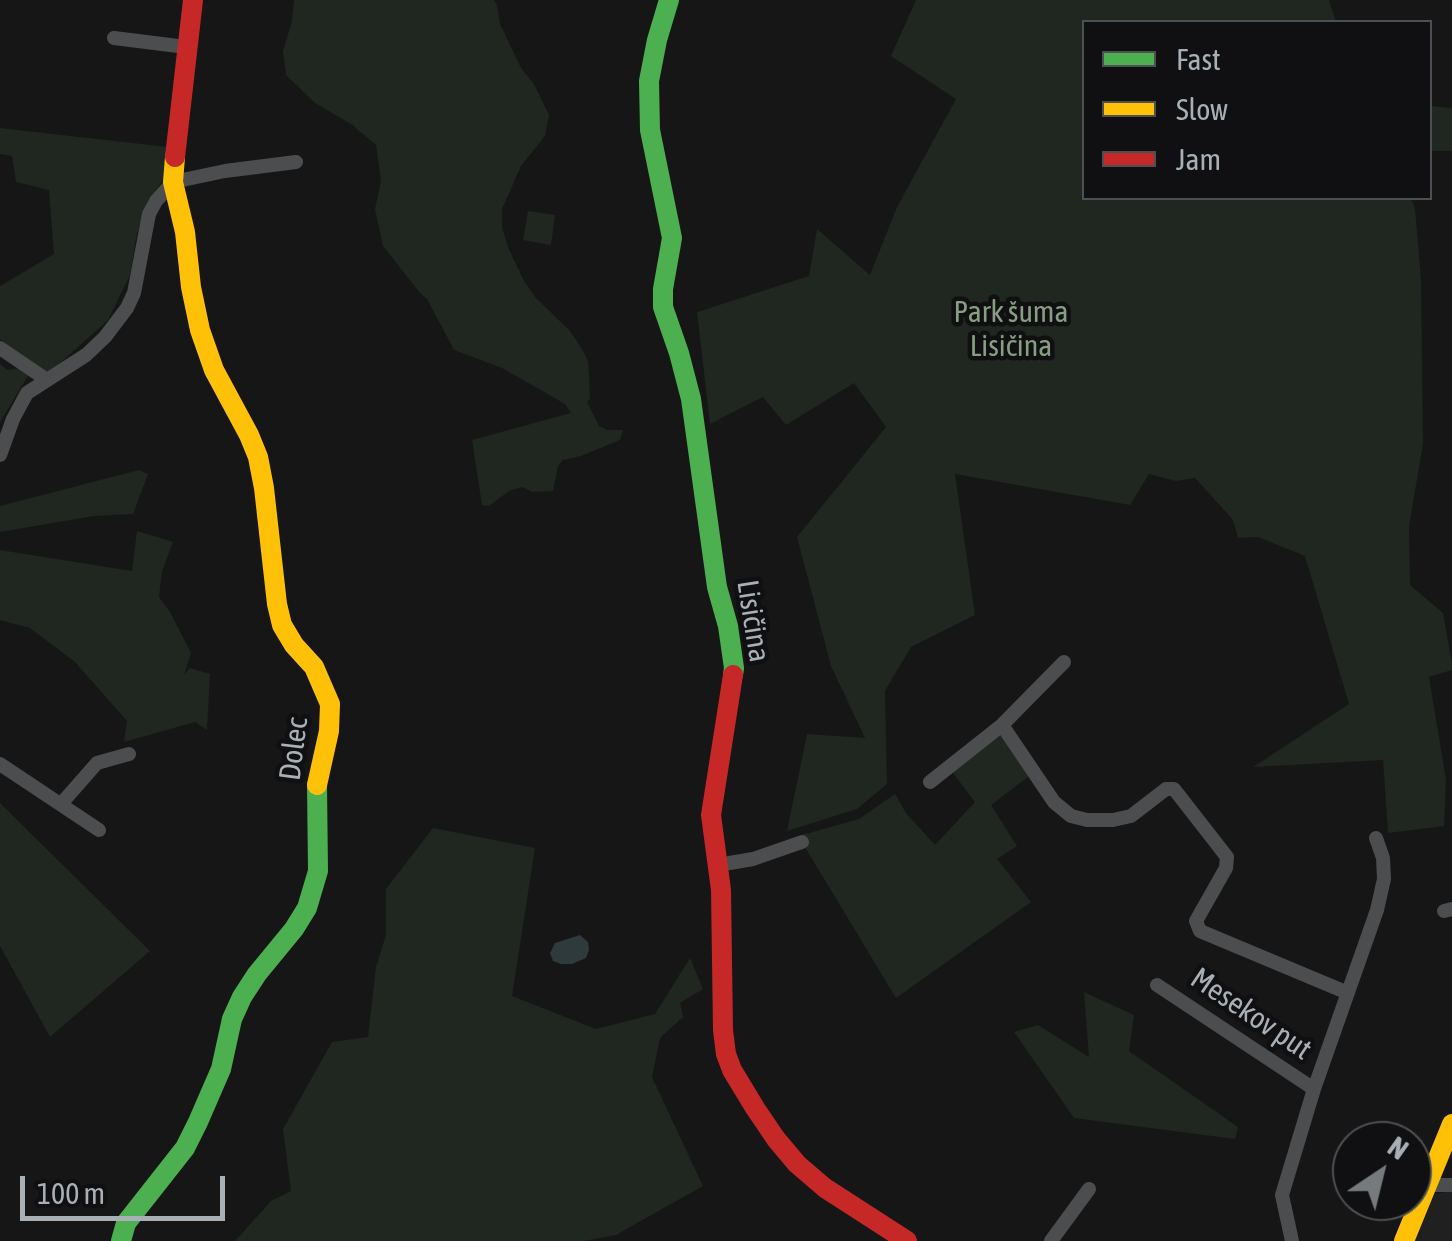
<!DOCTYPE html>
<html>
<head>
<meta charset="utf-8">
<style>
	body { margin:0 }
	#map { position:relative; width:1452px; height:1241px; overflow:hidden; background:#161616; font-family:"Asap Condensed",sans-serif }
	canvas { display:block }
	.legend { position:absolute; left:1082px; top:20px; width:350px; height:180px; box-sizing:border-box; background:#101012; border:2px solid #4d5053; margin:0; padding:12px 18px; list-style:none; font-size:30px; color:#a9b0b5 }
	.legend li { display:flex; align-items:center; gap:20px; height:50px }
	.legend b { width:50px; border:2px solid #4d5053 }
	.north { position:absolute; left:1332px; top:1121px; width:100px; height:100px; box-sizing:border-box; background:#101012; border:2px solid #4d5053; border-radius:50%; rotate:35deg; font-size:28px; font-weight:700; line-height:40px; text-align:center; color:#a9b0b5 }
	.north::after { content:''; display:block; margin:auto; width:35px; height:45px; background:#767a7d; clip-path:polygon(50% 0,100% 100%,50% 72%,0 100%) }
	.scale { position:absolute; left:20px; top:1176px; width:205px; height:45px; box-sizing:border-box; border:5px solid #a9b0b5; border-top:0; padding-left:12px; font-size:30px; line-height:35px; white-space:nowrap; color:#a9b0b5; -webkit-text-stroke:8px #101012; paint-order:stroke }
</style>
</head>
<body>
<div id="map">
<canvas width="1452" height="1241"></canvas>
<ul class="legend">
<li><b style="height:12px;background:#4caf50"></b>Fast</li>
<li><b style="height:12px;background:#ffc107"></b>Slow</li>
<li><b style="height:12px;background:#c62828"></b>Jam</li>
</ul>
<div class="north">N</div>
<div class="scale">100 m</div>
</div>
<script>
const ctx = document.querySelector('canvas').getContext('2d');
ctx.lineJoin = 'round';
function fill(path, color) {
  ctx.fillStyle = color;
  ctx.fill(path, 'evenodd');
}
function poly(rows) {
  const path = new Path2D();
  for (const r of rows) {
    path.moveTo(r[0], r[1]);
    for (let i = 2; i < r.length; i += 2) path.lineTo(r[i], r[i + 1]);
  }
  return path;
}
function strokePath(path, color, width, dash) {
  ctx.strokeStyle = color;
  ctx.lineWidth = width;
  ctx.lineCap = dash ? 'butt' : 'round';
  ctx.setLineDash(dash || []);
  ctx.stroke(path);
}
function write(font, color, halo, rows, align = 'center') {
  ctx.font = font + ' "Asap Condensed",sans-serif';
  ctx.lineWidth = 9;
  ctx.setLineDash([]);
  ctx.textBaseline = 'middle';
  ctx.strokeStyle = halo;
  ctx.fillStyle = color;
  for (const [text, x, y, turn = 0] of rows) {
    ctx.save();
    ctx.translate(x, y);
    ctx.rotate((+turn || 0) * Math.PI / 180);
    ctx.textAlign = isNaN(turn) ? turn : align;
    if (halo) ctx.strokeText(text, 0, 0);
    ctx.fillText(text, 0, 0);
    ctx.restore();
  }
}
const built = poly([
	[1452,1191,1452,1241,1415,1241,1435,1194]
]);
const green = poly([
	[294,0,494,0,497,5,500,24,521,68,534,84,549,115,545,136,521,166,502,209,502,227,508,247,524,281,536,298,570,331,581,347,588,361,589,374,590,399,587,402,599,426,607,430,623,430,620,440,581,456,563,460,558,466,553,491,532,492,523,487,509,491,489,506,482,505,472,440,571,413,565,404,502,368,454,350,427,299,420,293,383,246,375,209,381,181,376,145,351,124,315,103,286,75,283,51,292,21],
	[916,0,1329,0,1336,22,1084,22,1084,198,1410,198,1415,208,1421,279,1423,444,1409,526,1410,585,1443,613,1452,664,1452,670,1429,677,1446,779,1444,826,1388,833,1383,760,1253,767,1349,704,1305,556,1258,537,1238,538,1233,520,1195,478,1176,481,1149,474,1130,505,955,474,975,615,911,647,885,691,887,784,857,809,787,831,807,734,865,738,831,666,797,537,886,427,854,383,786,425,763,397,710,424,697,312,809,276,817,229,870,275,897,207,956,99,891,56],
	[1430,106,1452,108,1452,151,1430,151],
	[0,128,168,147,164,179,148,200,137,234,130,275,108,320,48,374,0,339,0,286,54,254,49,190,16,182,12,156,0,154],
	[528,211,555,215,551,245,523,240],
	[0,364,7,370,34,366,0,422],
	[139,470,148,474,133,514,94,516,0,532,0,506],
	[137,531,173,542,162,571,159,597,170,612,191,653,184,675,190,668,210,674,207,730,195,722,124,742,127,721,75,662,30,628,0,620,0,550,132,571],
	[994,727,1032,774,991,805,1017,846,997,859,1031,902,896,998,806,849,802,835,859,819,895,794,906,813,935,845,975,802,950,769],
	[0,803,150,951,50,1037,0,946],
	[433,828,535,848,512,996,596,1029,655,1014,690,958,703,989,680,1003,683,1017,660,1038,652,1077,703,1186,616,1235,584,1241,235,1241,271,1201,291,1191,283,1129,332,1042,368,1037,376,967,386,935,386,889],
	[1084,992,1134,1015,1129,1051,1238,1127,1235,1139,1074,1118,1014,1032,1038,1025,1089,1057]
]);
const water = poly([
	[580,935,588,942,589,950,586,958,572,964,561,964,553,961,550,953,555,943]
]);
const street = poly([
	[114,38,186,47],
	[0,348,47,380],
	[0,455,13,419,27,393,86,355,105,337,127,308,134,293,149,214,156,201,173,182,225,171,296,162],
	[1002,725,1054,802,1071,816,1087,820,1113,820,1131,816,1166,789,1174,789,1227,857,1226,868,1196,921,1200,931,1348,993],
	[0,764,99,830],
	[930,782,1002,725,1064,662],
	[61,804,97,763,129,754],
	[718,865,753,859,802,842],
	[1444,911,1452,909],
	[1157,985,1314,1089],
	[1426,1185,1452,1185],
	[1051,1241,1089,1189],
	[1292,1241,1282,1195,1314,1089,1377,910,1384,879,1383,858,1376,838]
]);
const fast = poly([
	[669,0,657,40,649,81,650,130,672,238,663,289,663,307,679,353,691,399,717,587,728,626,734,668,733,675],
	[121,1241,126,1223,185,1148,198,1122,221,1069,232,1019,242,997,257,974,294,929,307,908,318,871,317,785]
]);
const slow = poly([
	[175,157,173,182,185,232,191,287,200,330,214,370,249,435,258,457,264,488,277,604,282,625,294,645,314,667,330,704,329,731,317,785],
	[1404,1241,1452,1124]
]);
const jam = poly([
	[175,157,193,0],
	[733,675,711,815,721,890,723,1030,726,1054,732,1070,755,1108,776,1139,797,1164,825,1188,907,1241]
]);
const parkNames = [
	["Park šuma",1011,313],
	["Lisičina",1011,347]
];
const streetNames = [
	["Lisičina",753,621,81],
	["Dolec",294,749,-83],
	["Mesekov put",1251,1014,34]
];
fill(built, '#202021');
fill(green, '#202620');
fill(water, '#2f3a3c');
strokePath(street, '#4b4d4f', 14);
strokePath(fast, '#4caf50', 20);
strokePath(slow, '#ffc107', 20);
strokePath(jam, '#c62828', 20);
write('30px', '#889e82', '#101012', parkNames);
write('30px', '#a9b0b5', '#101012', streetNames);
</script>
</body>
</html>
